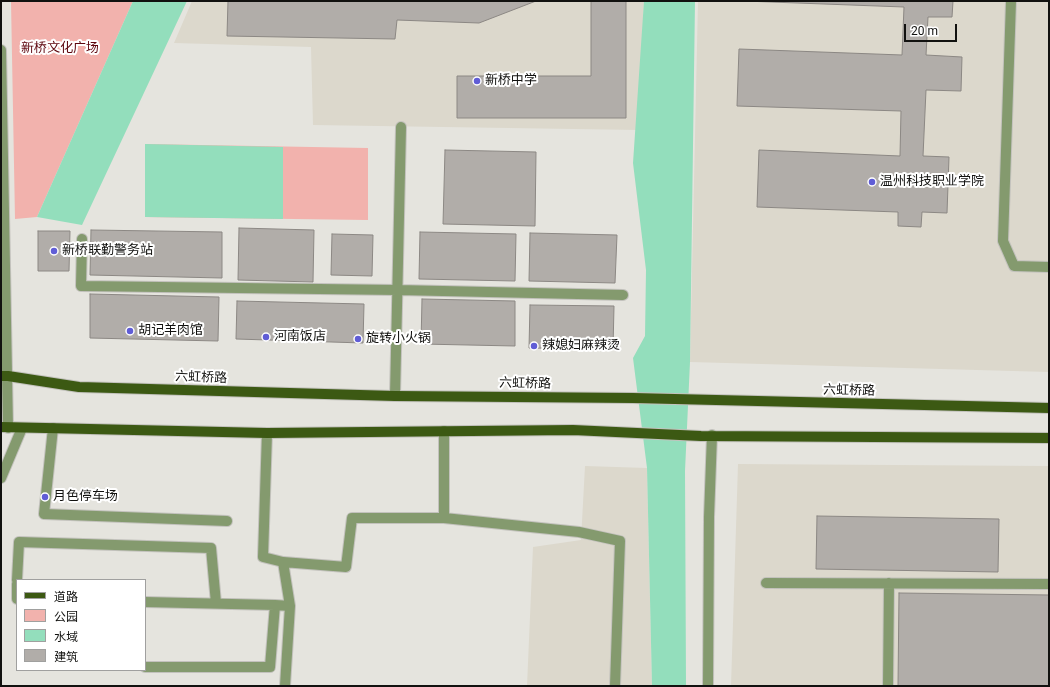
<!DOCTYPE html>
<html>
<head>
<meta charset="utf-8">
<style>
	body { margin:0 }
	#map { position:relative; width:1050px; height:687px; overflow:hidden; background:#e5e4de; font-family:Roboto,"Noto Sans SC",sans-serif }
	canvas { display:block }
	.frame { position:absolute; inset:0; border:2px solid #11110f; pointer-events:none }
	.legend { position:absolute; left:16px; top:579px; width:130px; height:92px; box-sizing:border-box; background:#fff; border:1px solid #a0a09f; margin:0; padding:5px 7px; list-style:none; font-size:12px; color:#11110f }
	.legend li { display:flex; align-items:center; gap:8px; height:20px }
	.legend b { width:20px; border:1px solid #a0a09f }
	.scale { position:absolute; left:904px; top:24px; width:53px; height:18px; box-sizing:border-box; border:2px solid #11110f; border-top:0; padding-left:5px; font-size:12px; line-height:14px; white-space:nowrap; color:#11110f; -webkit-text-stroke:3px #fff; paint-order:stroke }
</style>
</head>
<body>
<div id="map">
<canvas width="1050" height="687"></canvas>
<div class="frame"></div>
<ul class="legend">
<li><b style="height:5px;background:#3c5913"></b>道路</li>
<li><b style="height:11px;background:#f2b2ad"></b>公园</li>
<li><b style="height:11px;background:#93debc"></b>水域</li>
<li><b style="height:11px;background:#b1ada9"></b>建筑</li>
</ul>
<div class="scale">20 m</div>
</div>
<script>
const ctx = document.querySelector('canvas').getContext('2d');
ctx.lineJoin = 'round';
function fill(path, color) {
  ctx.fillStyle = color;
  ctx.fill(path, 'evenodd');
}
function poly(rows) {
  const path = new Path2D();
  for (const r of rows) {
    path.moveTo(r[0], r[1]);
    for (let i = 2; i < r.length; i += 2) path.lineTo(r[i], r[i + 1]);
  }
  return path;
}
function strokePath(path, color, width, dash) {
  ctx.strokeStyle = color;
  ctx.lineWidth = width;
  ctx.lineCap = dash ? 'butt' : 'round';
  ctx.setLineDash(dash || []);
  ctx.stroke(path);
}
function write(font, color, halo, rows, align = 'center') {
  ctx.font = font + ' Roboto,"Noto Sans SC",sans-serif';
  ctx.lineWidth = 4;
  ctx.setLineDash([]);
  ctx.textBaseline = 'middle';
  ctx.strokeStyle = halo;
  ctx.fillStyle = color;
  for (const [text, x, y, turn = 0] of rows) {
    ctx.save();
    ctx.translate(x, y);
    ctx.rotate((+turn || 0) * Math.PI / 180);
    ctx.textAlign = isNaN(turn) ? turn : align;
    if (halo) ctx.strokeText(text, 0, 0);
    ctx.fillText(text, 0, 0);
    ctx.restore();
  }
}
const built = poly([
	[192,1,644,1,639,130,313,125,311,47,174,43],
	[698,1,1049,1,1049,372,690,362],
	[738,464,1049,466,1049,686,731,686],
	[585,466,647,468,652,686,527,686,533,547,581,540]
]);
const green = poly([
	[11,1,133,1,37,217,15,219],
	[145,144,368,148,368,220,145,217]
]);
const water = poly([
	[133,1,187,1,82,225,37,217],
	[644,1,695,1,690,362,685,471,686,686,652,686,647,468,633,358,645,336,646,270,633,163],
	[145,144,283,147,283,219,145,217]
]);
const building = poly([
	[228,1,536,1,479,23,397,20,395,39,227,36,228,1],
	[591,1,626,1,626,118,457,118,457,76,591,76,591,1],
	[744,1,953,1,952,17,928,17,926,55,962,57,961,91,926,90,923,156,949,157,947,213,922,212,921,227,898,226,898,212,757,207,759,150,900,156,901,111,737,106,739,49,902,55,904,7,744,1],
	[445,150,536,152,535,226,443,224,445,150],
	[239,228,314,230,313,282,238,280,239,228],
	[91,230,222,232,222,278,90,275,91,230],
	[38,231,70,231,69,271,38,271,38,231],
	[420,232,516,234,515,281,419,279,420,232],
	[530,233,617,235,615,283,529,281,530,233],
	[332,234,373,235,372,276,331,275,332,234],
	[90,294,219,297,218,341,90,338,90,294],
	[422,299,515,301,515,346,421,344,422,299],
	[237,301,364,304,363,343,236,339,237,301],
	[530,305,614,306,613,349,529,348,530,305],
	[817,516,999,519,998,572,816,569,817,516],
	[899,593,1049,595,1049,686,898,686,899,593]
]);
const minor = poly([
	[1011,1,1003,241,1014,266,1049,267],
	[1,50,8,428],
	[82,239,81,286,398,290,623,295],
	[395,396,401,127],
	[53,428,44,514,227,521],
	[444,431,444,518],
	[267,433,263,557,283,562,290,606,275,605],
	[1,478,22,428],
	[283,562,346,567,352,518,444,518,579,532,620,541,615,686],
	[17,580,19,542,211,548,216,603],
	[766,583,1049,584],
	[17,584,17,599],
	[145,602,275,605,270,667,145,667],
	[285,686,290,606],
	[708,686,709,517,712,435],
	[888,686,889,583]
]);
const major = poly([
	[1,376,8,376,79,387,395,396,633,398,1049,408],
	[1,427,267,433,573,430,701,436,1049,438]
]);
const markers = [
	[477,81,4,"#605dd6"],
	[872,182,4,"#605dd6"],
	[54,251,4,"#605dd6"],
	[130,331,4,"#605dd6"],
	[266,337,4,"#605dd6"],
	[358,339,4,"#605dd6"],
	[534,346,4,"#605dd6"],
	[45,497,4,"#605dd6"]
];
const parkNames = [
	["新桥文化广场",60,49]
];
const poiNames = [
	["新桥中学",485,81],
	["温州科技职业学院",880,182],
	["新桥联勤警务站",62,251],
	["胡记羊肉馆",138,331],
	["河南饭店",274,337],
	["旋转小火锅",366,339],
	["辣媳妇麻辣烫",542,346],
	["月色停车场",53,497]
];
const streetNames = [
	["六虹桥路",201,378,2],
	["六虹桥路",525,384,1],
	["六虹桥路",849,391,1]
];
fill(built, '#dcd8cc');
fill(green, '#f2b2ad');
fill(water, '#93debc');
fill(building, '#b1ada9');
strokePath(building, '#8c8884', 1);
strokePath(minor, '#c3c2bd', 12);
strokePath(major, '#c3c2bd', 12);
strokePath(minor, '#849a6e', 10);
strokePath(major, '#3c5913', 10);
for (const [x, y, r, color] of markers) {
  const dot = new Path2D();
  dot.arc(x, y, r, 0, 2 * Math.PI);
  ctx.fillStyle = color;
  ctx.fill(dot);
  strokePath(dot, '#fff', 1.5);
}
write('13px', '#5d050d', '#fff', parkNames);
write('13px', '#11110f', '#fff', poiNames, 'left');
write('13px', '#11110f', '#fff', streetNames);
</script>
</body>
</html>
